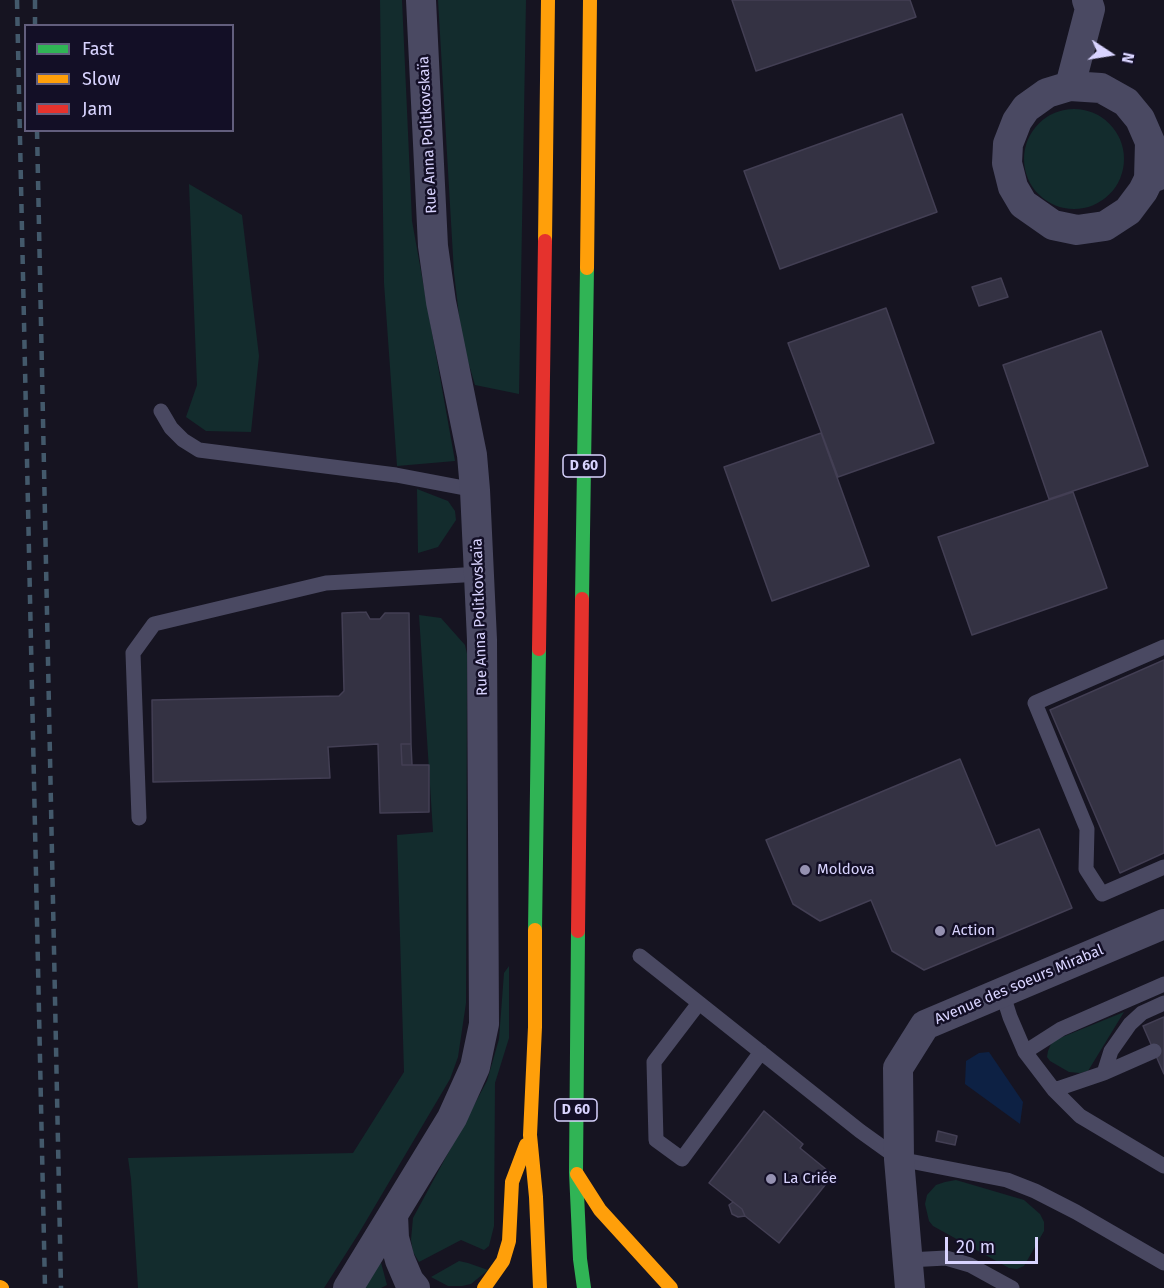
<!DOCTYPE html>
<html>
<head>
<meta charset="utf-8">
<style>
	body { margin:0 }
	#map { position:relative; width:1164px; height:1288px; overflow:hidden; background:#161421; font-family:"Fira Sans",sans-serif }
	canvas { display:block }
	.legend { position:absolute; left:24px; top:24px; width:210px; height:108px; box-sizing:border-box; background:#130f26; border:2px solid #625e7d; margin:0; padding:8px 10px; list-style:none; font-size:18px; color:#d9d4ff }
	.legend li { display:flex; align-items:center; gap:12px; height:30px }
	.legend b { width:30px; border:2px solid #625e7d }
	.north { position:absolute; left:1080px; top:24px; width:60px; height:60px; -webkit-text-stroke:4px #130f26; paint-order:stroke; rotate:102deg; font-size:16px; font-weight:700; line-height:24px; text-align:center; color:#d9d4ff }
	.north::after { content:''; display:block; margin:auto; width:21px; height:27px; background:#d9d4ff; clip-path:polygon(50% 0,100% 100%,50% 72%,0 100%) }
	.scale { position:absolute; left:945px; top:1237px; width:93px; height:27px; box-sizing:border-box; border:3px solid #d9d4ff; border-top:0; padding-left:8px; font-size:18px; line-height:21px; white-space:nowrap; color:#d9d4ff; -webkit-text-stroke:4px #130f26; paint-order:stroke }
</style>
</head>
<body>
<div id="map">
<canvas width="1164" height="1288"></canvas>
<ul class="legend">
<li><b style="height:8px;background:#30b455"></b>Fast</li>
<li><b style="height:8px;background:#ff9f0a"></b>Slow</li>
<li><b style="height:8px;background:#e5322d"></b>Jam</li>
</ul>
<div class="north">N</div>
<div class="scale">20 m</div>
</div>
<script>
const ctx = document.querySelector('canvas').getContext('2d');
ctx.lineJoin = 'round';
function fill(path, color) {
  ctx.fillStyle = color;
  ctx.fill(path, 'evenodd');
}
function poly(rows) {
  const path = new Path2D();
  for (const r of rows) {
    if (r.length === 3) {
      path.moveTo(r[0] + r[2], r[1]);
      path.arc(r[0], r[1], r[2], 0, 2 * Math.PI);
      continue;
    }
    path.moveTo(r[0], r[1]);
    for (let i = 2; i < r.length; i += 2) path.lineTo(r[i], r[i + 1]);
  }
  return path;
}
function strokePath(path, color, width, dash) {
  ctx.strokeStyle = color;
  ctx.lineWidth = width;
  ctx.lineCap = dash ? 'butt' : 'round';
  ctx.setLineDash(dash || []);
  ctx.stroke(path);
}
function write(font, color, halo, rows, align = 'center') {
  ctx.font = font + ' "Fira Sans",sans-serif';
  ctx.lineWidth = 5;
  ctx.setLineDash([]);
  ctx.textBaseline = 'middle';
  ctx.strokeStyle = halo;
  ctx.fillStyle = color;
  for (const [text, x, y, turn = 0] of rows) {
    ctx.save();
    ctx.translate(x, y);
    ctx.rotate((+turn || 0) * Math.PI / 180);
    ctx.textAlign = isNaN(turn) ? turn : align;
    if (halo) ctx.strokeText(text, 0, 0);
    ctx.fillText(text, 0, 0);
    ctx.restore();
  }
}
const green = poly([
	[380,0,402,0,412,221,455,461,397,466,384,283],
	[438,0,526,0,519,394,475,385,462,341,454,273],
	[1074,159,50],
	[189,184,242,215,259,356,251,432,206,431,186,417,197,385],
	[417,489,448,501,455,511,456,520,438,547,418,553],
	[419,615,441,618,465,645,467,654,466,1003,458,1057,450,1079,359,1233,324,1288,138,1288,131,1179,128,1158,353,1153,404,1072,397,835,433,832],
	[509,966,509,1038,495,1083,494,1226,489,1246,484,1250,461,1240,419,1262,413,1252,411,1240,413,1218,487,1081,499,1039,504,973],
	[1124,1012,1088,1071,1080,1073,1069,1072,1050,1061,1047,1057,1048,1051,1051,1044,1055,1040],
	[956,1180,1024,1200,1040,1214,1044,1222,1044,1231,1024,1266,1017,1269,1009,1268,933,1226,929,1221,925,1204,927,1195,936,1185,945,1182],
	[379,1255,387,1285,381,1288,358,1288],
	[459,1261,468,1263,488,1270,471,1284,462,1286,448,1286,431,1277]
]);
const water = poly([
	[989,1052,1023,1102,1020,1124,965,1084,966,1061,979,1053]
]);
const building = poly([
	[732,0,910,0,916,17,756,71,732,0],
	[902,114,937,212,780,269,744,171,902,114],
	[1001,278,1008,297,979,306,972,287,1001,278],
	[886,308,934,443,838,477,788,343,886,308],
	[1101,331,1148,466,1049,499,1003,365,1101,331],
	[821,433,869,566,772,601,724,467,821,433],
	[1073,492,1107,588,972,635,938,537,1073,492],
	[366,612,370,619,380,619,385,613,409,613,411,744,401,744,402,765,429,765,429,812,380,813,378,744,328,747,330,778,153,782,152,700,339,696,344,691,342,613,366,612],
	[1164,660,1164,853,1120,873,1050,710,1164,660],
	[401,744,411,744,412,765,402,765,401,744],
	[960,759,996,846,1039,829,1072,908,924,970,892,951,871,900,820,921,793,904,766,840,960,759],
	[1164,1017,1164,1074,1143,1026,1164,1017],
	[764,1111,803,1144,800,1148,833,1175,779,1243,745,1216,742,1209,709,1183,764,1111],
	[938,1131,957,1136,955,1145,936,1141,938,1131],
	[733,1202,742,1209,745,1216,738,1217,732,1214,729,1205,733,1202]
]);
const lane = poly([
	[161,411,171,428,183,440,199,450,396,475,475,490],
	[1164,647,1035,703,1087,829,1086,869,1102,894,1164,867],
	[139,818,133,653,154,624,326,583,480,574],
	[640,956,860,1131,899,1159,1007,1180,1035,1191,1076,1212,1164,1263],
	[1002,992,1010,1017,1025,1052,1054,1090,1080,1116,1164,1166],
	[699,1003,654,1062,656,1140,682,1159,761,1052],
	[1025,1052,1061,1029,1164,984],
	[1104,1073,1154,1051],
	[1054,1090,1104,1073,1111,1051,1130,1024,1142,1013,1164,1003],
	[908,1260,946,1258,970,1265,1012,1288]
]);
const street = poly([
	[1070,86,1090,9,1087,0],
	[1149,179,1150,142,1140,119,1126,102,1101,88,1070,86,1047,93,1026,108,1017,121,1008,144,1007,163,1013,187,1023,204,1053,225,1077,230,1105,226,1128,211,1143,191,1149,179,1164,173],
	[393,1215,394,1238,400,1260,409,1281,415,1288],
	[348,1288,452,1118,475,1067,484,1024,482,640,475,490,472,455,441,302,433,246,421,0],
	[910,1288,899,1159,898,1068,925,1025,1164,924]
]);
const fast = poly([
	[582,599,587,268],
	[535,930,539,649],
	[578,931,576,1172,580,1259,584,1288]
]);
const slow = poly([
	[545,241,548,0],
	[587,268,590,0],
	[535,930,535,1027,530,1135,536,1197,540,1288],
	[577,1174,600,1210,671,1288],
	[0,1287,2,1288],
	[484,1288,503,1261,509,1241,512,1182,526,1145]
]);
const jam = poly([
	[539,649,545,241],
	[578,931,582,599]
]);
const rail = poly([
	[17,0,45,1288],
	[35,0,35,26],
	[37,130,61,1288]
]);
const markers = [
	[805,870,6,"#9591b1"],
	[940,931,6,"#9591b1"],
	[771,1179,6,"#9591b1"]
];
const shields = [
	[584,466,42],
	[576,1110,42]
];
const shieldNames = [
	["D 60",584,466],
	["D 60",576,1110]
];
const streetNames = [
	["Rue Anna Politkovskaïa",428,135,-93],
	["Rue Anna Politkovskaïa",480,617,-92],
	["Avenue des soeurs Mirabal",1019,985,-23]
];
const poiNames = [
	["Moldova",817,870],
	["Action",952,931],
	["La Criée",783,1179]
];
fill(green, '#132c2d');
fill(water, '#0d2144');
fill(building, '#343243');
strokePath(building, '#433f54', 1.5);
strokePath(lane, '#4a4962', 15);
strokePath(street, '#4a4962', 30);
strokePath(fast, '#30b455', 14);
strokePath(slow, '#ff9f0a', 14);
strokePath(jam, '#e5322d', 14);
strokePath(rail, '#43596b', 4.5, [9, 8]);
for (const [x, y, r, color] of markers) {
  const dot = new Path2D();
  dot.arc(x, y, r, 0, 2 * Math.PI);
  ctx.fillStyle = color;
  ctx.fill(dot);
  strokePath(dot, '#130f26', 2);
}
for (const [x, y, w] of shields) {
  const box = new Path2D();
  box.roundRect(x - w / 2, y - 11, w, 22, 4.5);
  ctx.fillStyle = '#130f26';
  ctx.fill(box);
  strokePath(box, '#d9d4ff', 1.5);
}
write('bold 14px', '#d9d4ff', null, shieldNames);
write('15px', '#d9d4ff', '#130f26', streetNames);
write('15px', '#d9d4ff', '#130f26', poiNames, 'left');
</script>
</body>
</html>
